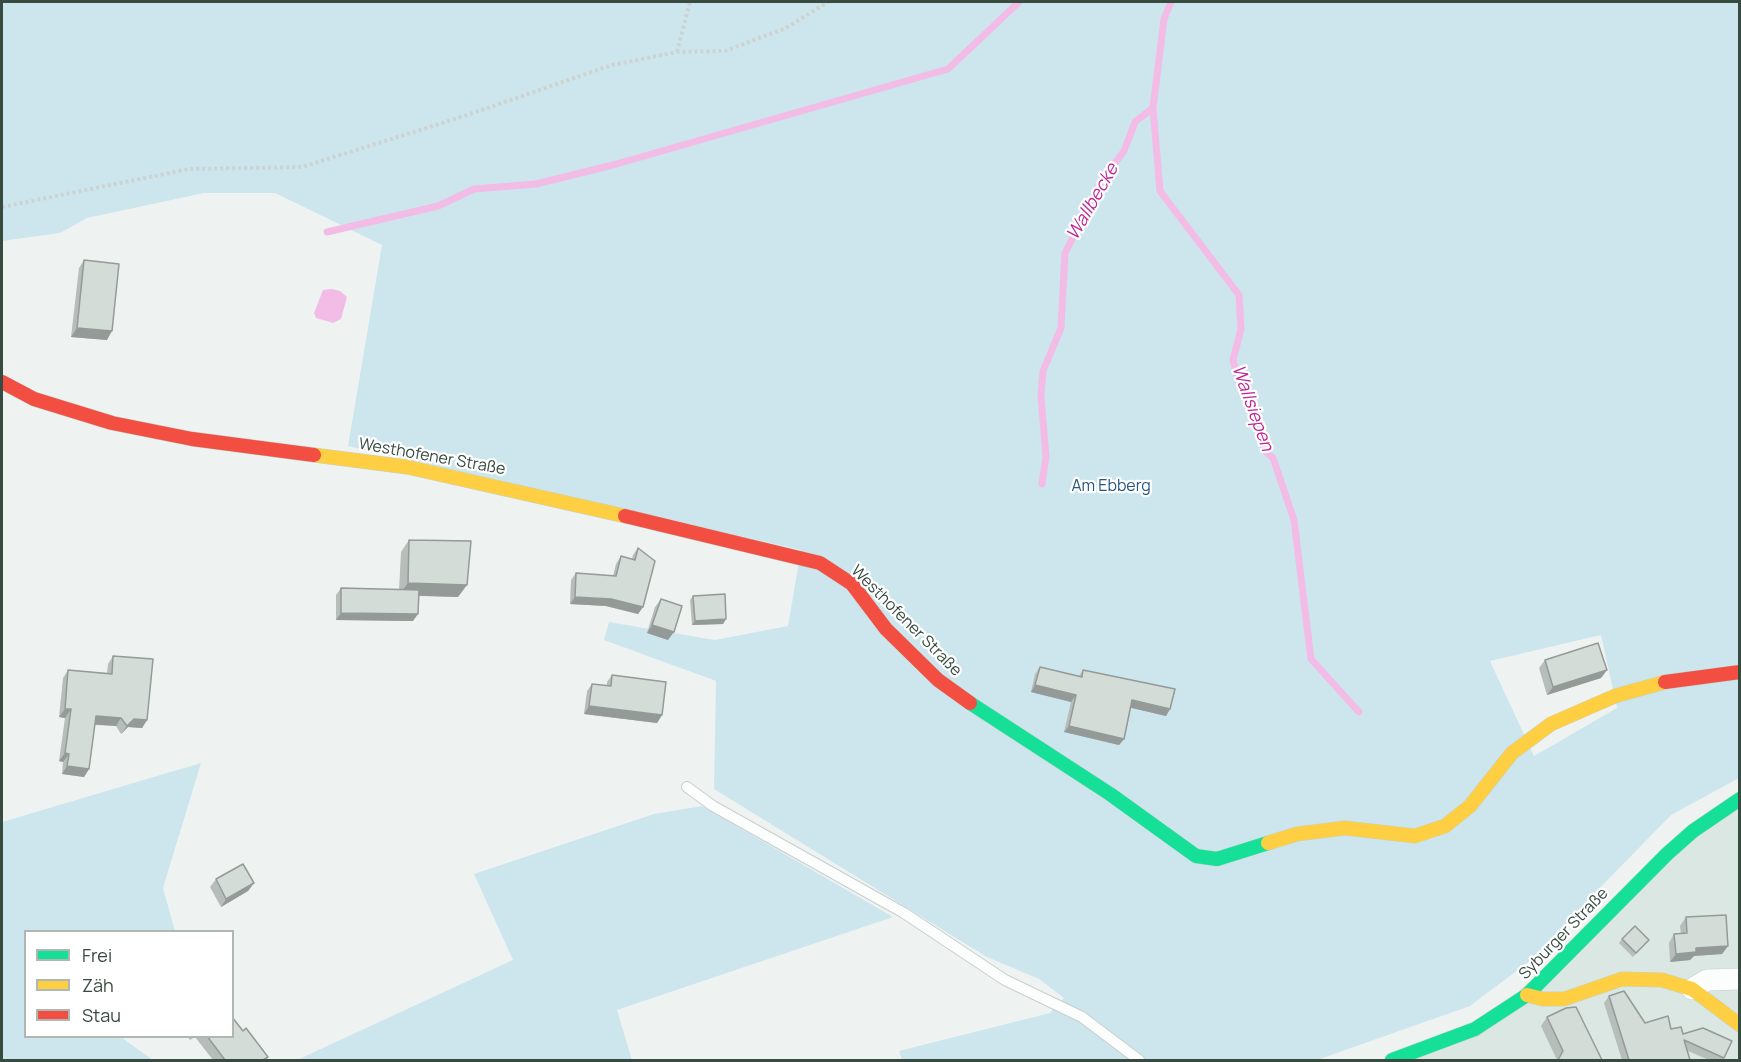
<!DOCTYPE html>
<html>
<head>
<meta charset="utf-8">
<style>
	body { margin:0 }
	#map { position:relative; width:1741px; height:1062px; overflow:hidden; background:#eef3f1; font-family:Manrope,sans-serif }
	canvas { display:block }
	.frame { position:absolute; inset:0; border:3px solid #384b41; pointer-events:none }
	.legend { position:absolute; left:24px; top:930px; width:210px; height:108px; box-sizing:border-box; background:#fff; border:2px solid #afb7b3; margin:0; padding:8px 10px; list-style:none; font-size:18px; color:#384b41 }
	.legend li { display:flex; align-items:center; gap:12px; height:30px }
	.legend b { width:30px; border:2px solid #afb7b3 }
</style>
</head>
<body>
<div id="map">
<canvas width="1741" height="1062"></canvas>
<div class="frame"></div>
<ul class="legend">
<li><b style="height:8px;background:#16e098"></b>Frei</li>
<li><b style="height:8px;background:#ffcf43"></b>Zäh</li>
<li><b style="height:8px;background:#f24e42"></b>Stau</li>
</ul>
</div>
<script>
const ctx = document.querySelector('canvas').getContext('2d');
ctx.lineJoin = 'round';
function fill(path, color) {
  ctx.fillStyle = color;
  ctx.fill(path, 'evenodd');
}
function poly(rows) {
  const path = new Path2D();
  for (const r of rows) {
    path.moveTo(r[0], r[1]);
    for (let i = 2; i < r.length; i += 2) path.lineTo(r[i], r[i + 1]);
  }
  return path;
}
function strokePath(path, color, width, dash) {
  ctx.strokeStyle = color;
  ctx.lineWidth = width;
  ctx.lineCap = dash ? 'butt' : 'round';
  ctx.setLineDash(dash || []);
  ctx.stroke(path);
}
function write(font, color, halo, rows, align = 'center') {
  ctx.font = font + ' Manrope,sans-serif';
  ctx.lineWidth = 4.5;
  ctx.setLineDash([]);
  ctx.textBaseline = 'middle';
  ctx.strokeStyle = halo;
  ctx.fillStyle = color;
  for (const [text, x, y, turn = 0] of rows) {
    ctx.save();
    ctx.translate(x, y);
    ctx.rotate((+turn || 0) * Math.PI / 180);
    ctx.textAlign = isNaN(turn) ? turn : align;
    if (halo) ctx.strokeText(text, 0, 0);
    ctx.fillText(text, 0, 0);
    ctx.restore();
  }
}
const residential = poly([
	[1739,799,1739,1060,1392,1060,1475,1029]
]);
const green = poly([
	[2,2,1739,2,1739,778,1671,815,1592,896,1543,951,1470,1006,1317,1060,902,1060,899,1051,1050,1013,1064,998,1039,979,987,957,714,789,716,681,604,640,609,622,715,640,788,626,801,550,348,446,382,245,275,193,204,193,87,218,60,233,2,241],
	[1601,635,1617,708,1534,756,1490,661],
	[201,763,163,888,175,931,26,932,26,1036,121,1037,153,1060,2,1060,2,822],
	[702,806,893,917,617,1010,632,1060,297,1060,513,960,474,874,654,814]
]);
const water = poly([
	[332,289,340,291,347,297,341,319,333,323,316,318,314,313,323,290]
]);
const stream = poly([
	[1171,2,1164,19,1153,108,1160,191,1239,295,1241,329,1233,360,1238,380,1266,452,1273,458,1294,520,1311,659,1359,712],
	[327,232,438,206,474,189,536,184,613,165,948,69,1019,2],
	[1042,484,1046,457,1041,396,1043,371,1061,328,1065,253,1101,182,1124,151,1135,122,1153,108]
]);
const path = poly([
	[677,52,690,2],
	[2,207,189,169,302,167,458,118,612,65,677,52,725,51,786,28,828,2]
]);
const lane = poly([
	[687,787,713,806,904,913,1005,980,1082,1017,1139,1060]
]);
const street = poly([
	[1692,989,1707,980,1740,979]
]);
const fast = poly([
	[970,703,1110,794,1196,856,1217,859,1268,843],
	[1392,1060,1475,1029,1527,995,1667,854,1693,831,1740,799]
]);
const slow = poly([
	[314,455,407,467,625,516],
	[1268,843,1297,834,1345,828,1415,836,1445,826,1470,806,1512,753,1551,724,1615,696,1665,682],
	[1527,995,1543,999,1564,999,1622,979,1662,980,1692,989,1740,1025]
]);
const jam = poly([
	[2,382,34,399,112,423,192,439,314,455],
	[625,516,820,563,852,584,886,629,938,680,970,703],
	[1665,682,1740,672]
]);
const wall = poly([
	[84,260,107,340,71,337,79,268],
	[409,540,458,597,419,596,413,621,336,620,336,595,341,588,399,590,401,552],
	[638,548,643,607,638,614,606,606,570,604,571,580,576,573,613,576,616,564,621,556,632,559,633,555],
	[693,596,726,619,723,624,692,625,690,600],
	[661,599,668,640,647,633,655,607],
	[113,656,147,720,142,728,128,727,121,734,116,726,95,725,89,769,84,777,62,774,63,762,59,761,65,718,59,717,63,678,68,670,107,673,108,664],
	[1545,660,1607,670,1601,678,1547,695,1539,668],
	[1040,667,1079,676,1083,670,1170,709,1166,716,1131,708,1124,739,1119,745,1064,732,1071,702,1031,692,1035,674],
	[612,675,662,715,657,723,584,714,587,691,592,684,607,686,607,682],
	[216,879,254,883,248,891,221,907,210,887],
	[1686,917,1728,946,1722,954,1694,956,1690,960,1670,962,1669,943,1674,934,1681,934,1680,926],
	[1622,939,1649,940,1633,957,1619,943],
	[1609,996,1645,1023,1671,1029,1683,1034,1724,1058,1722,1060,1709,1060,1688,1051,1690,1060,1622,1060,1604,1003],
	[1547,1017,1602,1060,1556,1060,1557,1060,1541,1026],
	[187,1036,232,1036,265,1060,213,1060,195,1037,190,1040]
]);
const shadedWall = poly([
	[77,328,112,331,107,340,71,337],
	[408,583,467,585,458,597,399,595],
	[575,597,611,599,643,607,638,614,606,606,570,604],
	[341,613,418,614,413,621,336,620],
	[726,619,723,624,692,625,695,621],
	[652,625,674,632,668,640,647,633],
	[1607,670,1601,678,1547,695,1553,687],
	[1035,685,1076,695,1071,702,1031,692],
	[1132,700,1170,709,1166,716,1128,707],
	[589,706,662,715,657,723,584,714],
	[65,709,71,709,65,718,59,717],
	[96,716,121,718,116,726,90,724],
	[134,719,147,720,142,728,128,727,121,734,127,726],
	[1069,726,1124,739,1119,745,1064,732],
	[65,753,69,754,63,762,59,761],
	[67,766,89,769,84,777,62,774],
	[254,883,248,891,221,907,226,899],
	[1728,946,1722,954,1694,956,1690,960,1670,962,1676,954,1696,948]
]);
const building = poly([
	[84,260,119,264,112,331,77,328,84,260],
	[409,540,471,541,467,585,408,583,409,540],
	[638,548,655,561,643,607,611,599,575,597,576,573,616,576,621,556,635,560,638,548],
	[341,588,419,590,418,614,341,613,341,588],
	[725,594,726,619,695,621,693,596,725,594],
	[661,599,682,606,674,632,652,625,661,599],
	[1598,643,1607,670,1553,687,1545,660,1598,643],
	[113,656,153,659,147,720,134,719,127,726,121,718,96,716,89,769,67,766,69,754,65,753,71,709,65,709,68,670,112,674,113,656],
	[1040,667,1082,677,1083,670,1175,689,1170,709,1132,700,1124,739,1069,726,1076,695,1035,685,1040,667],
	[612,675,666,682,662,715,589,706,592,684,611,686,612,675],
	[243,864,254,883,226,899,216,879,243,864],
	[1726,915,1728,946,1696,948,1696,952,1676,954,1674,934,1687,933,1686,917,1726,915],
	[1635,926,1649,940,1636,953,1622,939,1635,926],
	[1624,991,1645,1023,1668,1016,1671,1029,1681,1027,1683,1034,1703,1028,1732,1041,1724,1058,1684,1040,1690,1060,1629,1060,1609,996,1624,991],
	[1576,1007,1602,1060,1558,1060,1563,1051,1547,1017,1566,1008,1576,1007],
	[232,1017,243,1031,246,1028,268,1057,263,1060,225,1060,207,1036,232,1036,232,1017]
]);
const streetNames = [
	["Westhofener Straße",432,457,10],
	["Westhofener Straße",906,621,45],
	["Syburger Straße",1564,934,-46]
];
const parkNames = [
	["Am Ebberg",1111,487]
];
const waterNames = [
	["Wallbecke",1093,202,-60],
	["Wallsiepen",1252,408,70]
];
fill(residential, '#dbe7e2');
fill(green, '#cde6ee');
fill(water, '#f3bce6');
strokePath(stream, '#f3bce6', 7);
strokePath(lane, '#c8cfcc', 12);
strokePath(street, '#c8cfcc', 22);
strokePath(fast, '#c4d3cd', 15);
strokePath(slow, '#c4d3cd', 15);
strokePath(jam, '#c4d3cd', 15);
strokePath(path, '#ccd3d1', 4, [3, 3]);
strokePath(lane, '#fcfdfd', 10);
strokePath(street, '#fcfdfd', 21);
strokePath(fast, '#16e098', 14);
strokePath(slow, '#ffcf43', 14);
strokePath(jam, '#f24e42', 14);
fill(wall, '#b6bdba');
fill(shadedWall, '#949a97');
fill(building, '#d4dcd8');
strokePath(building, '#949a97', 1.5);
write('16px', '#384b41', '#fff', streetNames);
write('16px', '#265782', '#fff', parkNames);
write('italic 18px', '#bf2997', '#fff', waterNames);
</script>
</body>
</html>
